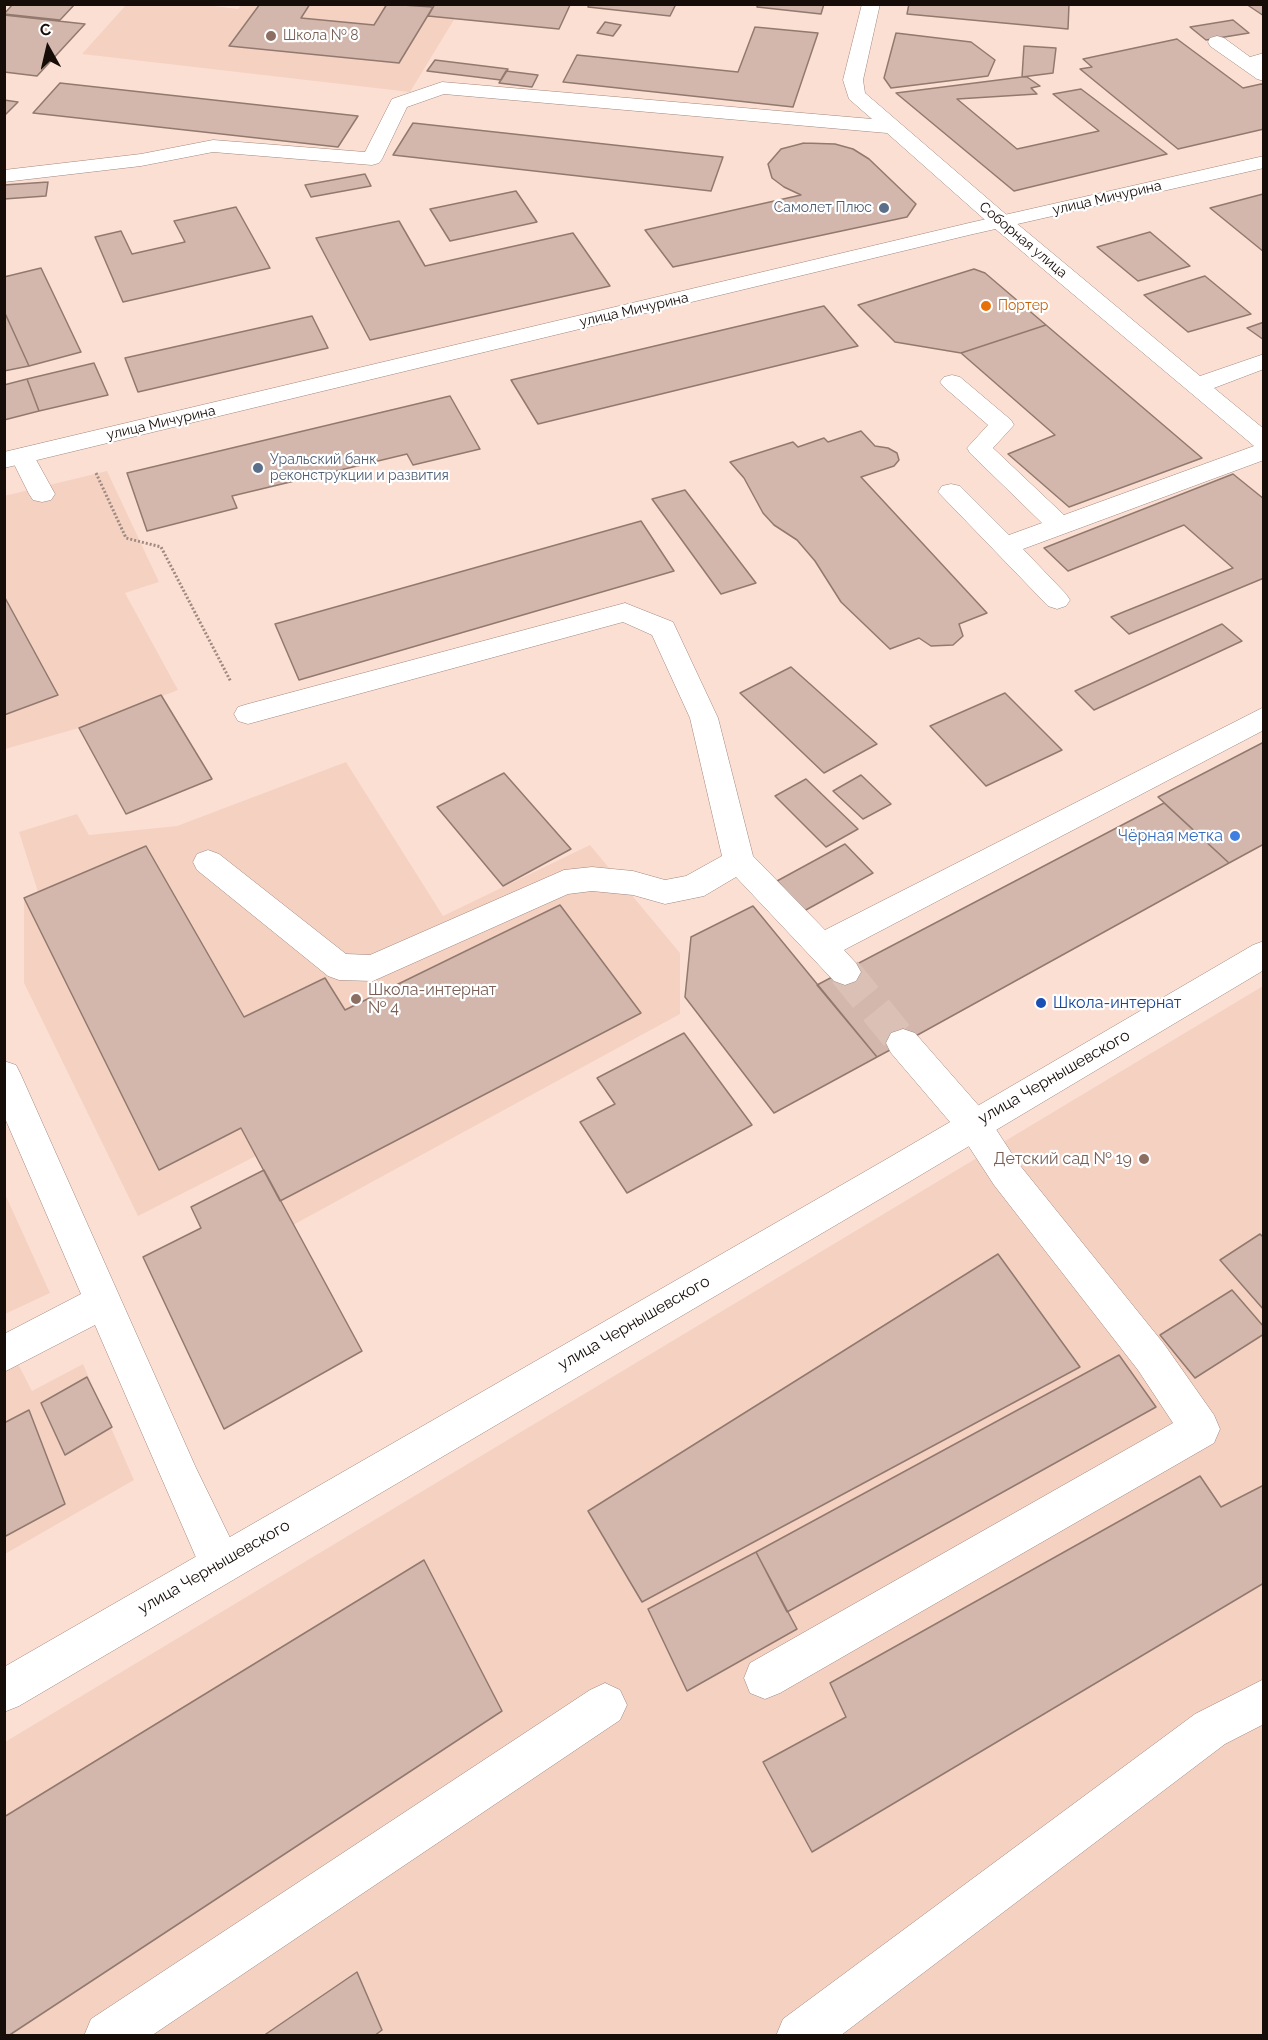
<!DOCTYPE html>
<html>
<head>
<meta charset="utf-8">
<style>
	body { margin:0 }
	#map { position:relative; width:1268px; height:2040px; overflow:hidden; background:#fcdfd3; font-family:Raleway,sans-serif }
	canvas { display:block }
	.frame { position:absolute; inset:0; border:6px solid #160d09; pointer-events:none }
	.north { position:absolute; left:18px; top:18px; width:60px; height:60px; -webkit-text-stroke:4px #fff; paint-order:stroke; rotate:352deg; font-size:16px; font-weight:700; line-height:24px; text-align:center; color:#160d09 }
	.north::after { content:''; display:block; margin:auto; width:21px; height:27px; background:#160d09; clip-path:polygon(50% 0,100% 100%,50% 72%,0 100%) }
</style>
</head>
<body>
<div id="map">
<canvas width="1268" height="2040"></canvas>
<div class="frame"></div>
<div class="north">С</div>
</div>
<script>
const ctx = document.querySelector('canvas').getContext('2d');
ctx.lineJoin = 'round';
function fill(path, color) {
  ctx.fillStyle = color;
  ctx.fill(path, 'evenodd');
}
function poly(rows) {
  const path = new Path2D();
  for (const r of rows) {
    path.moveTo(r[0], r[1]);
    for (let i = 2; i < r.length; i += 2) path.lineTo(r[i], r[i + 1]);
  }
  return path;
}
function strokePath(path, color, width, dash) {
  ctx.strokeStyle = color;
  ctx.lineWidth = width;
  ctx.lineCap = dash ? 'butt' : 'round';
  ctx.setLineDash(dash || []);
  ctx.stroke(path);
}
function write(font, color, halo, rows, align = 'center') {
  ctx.font = font + ' Raleway,sans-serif';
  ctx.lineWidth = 4.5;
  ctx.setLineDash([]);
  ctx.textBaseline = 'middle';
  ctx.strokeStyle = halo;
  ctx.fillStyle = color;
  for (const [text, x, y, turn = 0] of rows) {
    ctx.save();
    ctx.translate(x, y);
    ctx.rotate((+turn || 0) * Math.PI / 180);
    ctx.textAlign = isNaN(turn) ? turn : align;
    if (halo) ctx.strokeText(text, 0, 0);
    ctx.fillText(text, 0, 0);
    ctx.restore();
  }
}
const built = poly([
	[197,4,238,9,242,4,435,4,428,15,455,18,410,92,82,54,126,5],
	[107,471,159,582,125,593,178,690,79,728,5,749,4,496],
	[346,762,443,916,590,845,680,953,680,1014,293,1225,256,1156,138,1216,24,983,24,898,38,892,19,832,77,814,89,835,177,826],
	[1263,986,1263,2035,5,2036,5,1742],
	[5,1194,50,1293,5,1314,4,1314],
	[4,1337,32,1391,83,1364,134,1480,5,1554]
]);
const building = poly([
	[13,4,75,4,60,20,4,14,13,4],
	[260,4,310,4,301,18,374,25,387,4,433,7,399,63,229,46,260,4],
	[435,4,560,4,570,5,559,29,428,16,435,4],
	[589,4,676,4,670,16,588,7,589,4],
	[758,4,824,4,821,14,757,7,758,4],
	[909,4,1069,4,1068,29,907,14,909,4],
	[1246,4,1264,4,1264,16,1246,4],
	[4,15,85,24,37,76,4,72,4,15],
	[1233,20,1249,33,1206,40,1190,27,1233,20],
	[605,22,621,25,613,36,597,33,605,22],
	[755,27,818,33,793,107,563,82,577,55,738,72,755,27],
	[896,33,971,42,995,60,988,76,891,88,884,78,896,33],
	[1177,39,1243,88,1261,84,1264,85,1264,129,1178,149,1080,69,1092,67,1083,59,1177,39],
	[1024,46,1056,48,1053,73,1022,77,1024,46],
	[435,60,508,69,501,80,427,71,435,60],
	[506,71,538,75,532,87,499,83,506,71],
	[1022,77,1027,77,1040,86,1031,88,1037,94,957,99,1017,149,1099,131,1053,94,1081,89,1167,154,1014,191,896,93,1022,77],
	[60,83,358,116,338,147,33,113,60,83],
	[4,100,18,102,4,116,4,100],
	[413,123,723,157,711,191,393,155,413,123],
	[804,143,835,144,853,149,869,159,916,204,907,217,673,267,645,230,801,195,784,187,772,178,768,164,781,149,804,143],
	[365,174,371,186,311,197,305,185,365,174],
	[48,182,46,196,4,199,4,185,48,182],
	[516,191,537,222,450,241,430,209,516,191],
	[1263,194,1264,194,1264,252,1210,208,1263,194],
	[236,207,270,268,123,302,95,237,121,231,132,254,185,242,174,221,236,207],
	[399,221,425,266,573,233,610,286,370,340,316,238,399,221],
	[1150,232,1190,266,1138,281,1097,247,1150,232],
	[41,268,81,352,29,366,4,311,4,277,41,268],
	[974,269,985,273,1046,325,961,353,895,342,858,305,974,269],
	[1205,276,1251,314,1188,332,1144,295,1205,276],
	[824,306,858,346,538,424,511,380,824,306],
	[4,311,29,366,4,371,4,311],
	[312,316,328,348,138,392,125,358,312,316],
	[1264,322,1264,340,1247,328,1264,322],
	[1046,325,1202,458,1069,507,1008,454,1055,435,961,353,1046,325],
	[94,363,108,395,39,411,27,379,94,363],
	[27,379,39,411,4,420,4,385,27,379],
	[450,396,480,449,413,465,407,454,232,496,237,508,147,531,127,473,450,396],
	[861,431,875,446,888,448,897,453,899,460,894,466,861,477,987,613,959,624,963,636,953,645,931,646,919,638,890,649,841,602,815,561,797,540,774,525,763,513,744,478,730,462,793,442,798,447,824,438,828,442,861,431],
	[1233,474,1264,499,1264,578,1129,634,1111,617,1233,568,1184,525,1068,571,1044,548,1233,474],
	[685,490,756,583,721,594,652,499,685,490],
	[641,521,674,571,299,680,275,624,641,521],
	[4,596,58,695,4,715,4,596],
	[1222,624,1242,641,1094,710,1075,691,1222,624],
	[791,667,877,744,824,773,740,693,791,667],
	[1005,693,1062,750,986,786,930,726,1005,693],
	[161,695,212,779,126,814,79,728,161,695],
	[1264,742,1264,844,1229,863,1158,797,1264,742],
	[504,773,571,849,503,886,437,807,504,773],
	[861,775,891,804,863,819,833,791,861,775],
	[806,779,858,829,826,847,775,796,806,779],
	[1164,803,1229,863,903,1043,877,1057,817,985,1164,803],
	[845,844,873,873,804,911,777,881,845,844],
	[146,846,244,1017,325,978,345,1010,560,905,641,1013,280,1201,241,1128,159,1170,24,898,146,846],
	[753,906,877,1057,774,1113,685,997,691,937,753,906],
	[684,1033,752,1125,627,1193,580,1122,615,1104,597,1078,684,1033],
	[264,1170,362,1351,224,1429,143,1257,201,1228,191,1207,264,1170],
	[1260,1234,1264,1238,1264,1310,1220,1260,1260,1234],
	[998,1254,1080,1367,642,1602,588,1511,998,1254],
	[1232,1290,1264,1327,1264,1334,1195,1378,1160,1335,1232,1290],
	[1119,1355,1156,1407,787,1612,756,1552,1119,1355],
	[87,1377,112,1427,65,1455,41,1403,87,1377],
	[29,1410,65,1504,4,1537,4,1423,29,1410],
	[1200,1476,1221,1507,1264,1485,1264,1583,812,1852,763,1762,846,1717,830,1683,1200,1476],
	[756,1552,797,1629,687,1691,648,1609,756,1552],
	[424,1560,502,1711,8,2036,4,2036,4,1817,424,1560],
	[357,1972,382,2030,374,2036,263,2036,357,1972]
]);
const minorTunnel = poly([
	[845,972,903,1043]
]);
const path = poly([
	[96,473,126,538,161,547,231,682]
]);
const minor = poly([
	[862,4,880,4,863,80,865,93,1009,217,1200,376,1264,354,1264,369,1214,388,1264,429,1264,460,1023,549,1066,594,1070,600,1066,606,1057,609,1048,606,938,492,942,486,951,484,960,486,1009,535,1042,523,970,453,967,448,988,425,944,387,940,382,944,377,952,375,960,377,1011,420,1014,425,993,448,1064,515,1254,446,993,227,887,133,444,94,407,107,382,159,379,163,372,165,213,152,141,166,4,182,4,170,141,154,213,140,365,152,392,99,442,82,872,119,849,99,843,80,862,4],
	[1217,36,1224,38,1250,57,1264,53,1264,81,1257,79,1210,46,1208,42,1210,38,1217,36],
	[22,448,31,451,34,456,55,494,51,500,42,502,33,500,29,494,10,456,13,451,22,448],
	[625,603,673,622,718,718,753,856,825,930,1264,707,1264,730,844,950,856,963,861,972,856,981,845,985,834,981,736,877,704,896,665,904,633,895,592,891,568,894,373,981,339,980,328,976,197,870,193,862,197,854,208,850,219,854,346,954,370,955,564,870,592,867,633,871,665,880,686,876,722,856,690,718,652,635,623,622,248,724,238,721,234,714,238,707,248,704,625,603],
	[903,1029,915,1033,986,1114,1018,1163,1164,1344,1214,1415,1220,1429,1214,1443,780,1693,765,1699,750,1693,744,1678,750,1663,1173,1423,1138,1370,994,1185,962,1136,891,1053,886,1043,891,1033,903,1029],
	[4,1061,16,1065,21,1075,196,1468,235,1548,241,1563,235,1578,220,1584,205,1578,95,1325,4,1372,4,1334,81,1294,4,1116,4,1061],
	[1264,1679,1264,1724,1225,1744,840,2036,776,2036,783,2019,1195,1714,1264,1679],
	[605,1683,620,1690,627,1705,620,1720,151,2036,84,2036,91,2019,590,1690,605,1683]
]);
const major = poly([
	[1264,156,1264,168,969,235,4,468,4,452,969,223,1264,156],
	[1264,941,1264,970,909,1182,19,1706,4,1712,4,1667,885,1160,1253,945,1264,941]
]);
const markers = [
	[271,36,6,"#8d6e63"],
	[884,208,6,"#5c6f8a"],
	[986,306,6,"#e8710a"],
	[258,468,6,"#5c6f8a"],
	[1235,836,6,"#3f7fe0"],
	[356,999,6,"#8d6e63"],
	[1041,1003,6,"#1a4fb4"],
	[1144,1159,6,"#8d6e63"]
];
const farEducationnames = [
	["Школа № 8",283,36]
];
const farStreetnames = [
	["улица Мичурина",1107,198,-13],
	["Соборная улица",1023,240,40],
	["улица Мичурина",634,310,-13],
	["улица Мичурина",161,423,-13]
];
const farServicenames = [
	["Самолет Плюс",872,208],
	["Уральский банк",270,460,"left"],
	["реконструкции и развития",270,476,"left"]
];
const farFoodnames = [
	["Портер",998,306]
];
const shopNames = [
	["Чёрная метка",1223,836]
];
const educationNames = [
	["Школа-интернат",368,990],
	["№ 4",368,1008],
	["Детский сад № 19",1132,1159,"right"]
];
const transitNames = [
	["Школа-интернат",1053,1003]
];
const streetNames = [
	["улица Чернышевского",1054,1077,-30],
	["улица Чернышевского",634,1323,-30],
	["улица Чернышевского",214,1567,-30]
];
fill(built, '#f5d1c2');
fill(building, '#d3b7ac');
strokePath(building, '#92796e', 1.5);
strokePath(minorTunnel, '#dac0b5', 33, [33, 16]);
strokePath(minor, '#a1877d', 1);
strokePath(major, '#a1877d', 1);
strokePath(path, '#9e8a81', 3, [2, 2]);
fill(minor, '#fff');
fill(major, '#fff');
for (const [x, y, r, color] of markers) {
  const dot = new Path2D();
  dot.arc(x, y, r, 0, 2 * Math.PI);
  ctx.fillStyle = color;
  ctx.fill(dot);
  strokePath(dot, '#fff', 2);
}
write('14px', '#785e54', '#fff', farEducationnames, 'left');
write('14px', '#160d09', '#fff', farStreetnames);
write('14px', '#4e5e75', '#fff', farServicenames, 'right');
write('14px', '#c56008', '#fff', farFoodnames, 'left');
write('16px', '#366cbe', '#fff', shopNames, 'right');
write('16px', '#785e54', '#fff', educationNames, 'left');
write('16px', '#164399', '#fff', transitNames, 'left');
write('16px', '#160d09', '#fff', streetNames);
</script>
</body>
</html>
